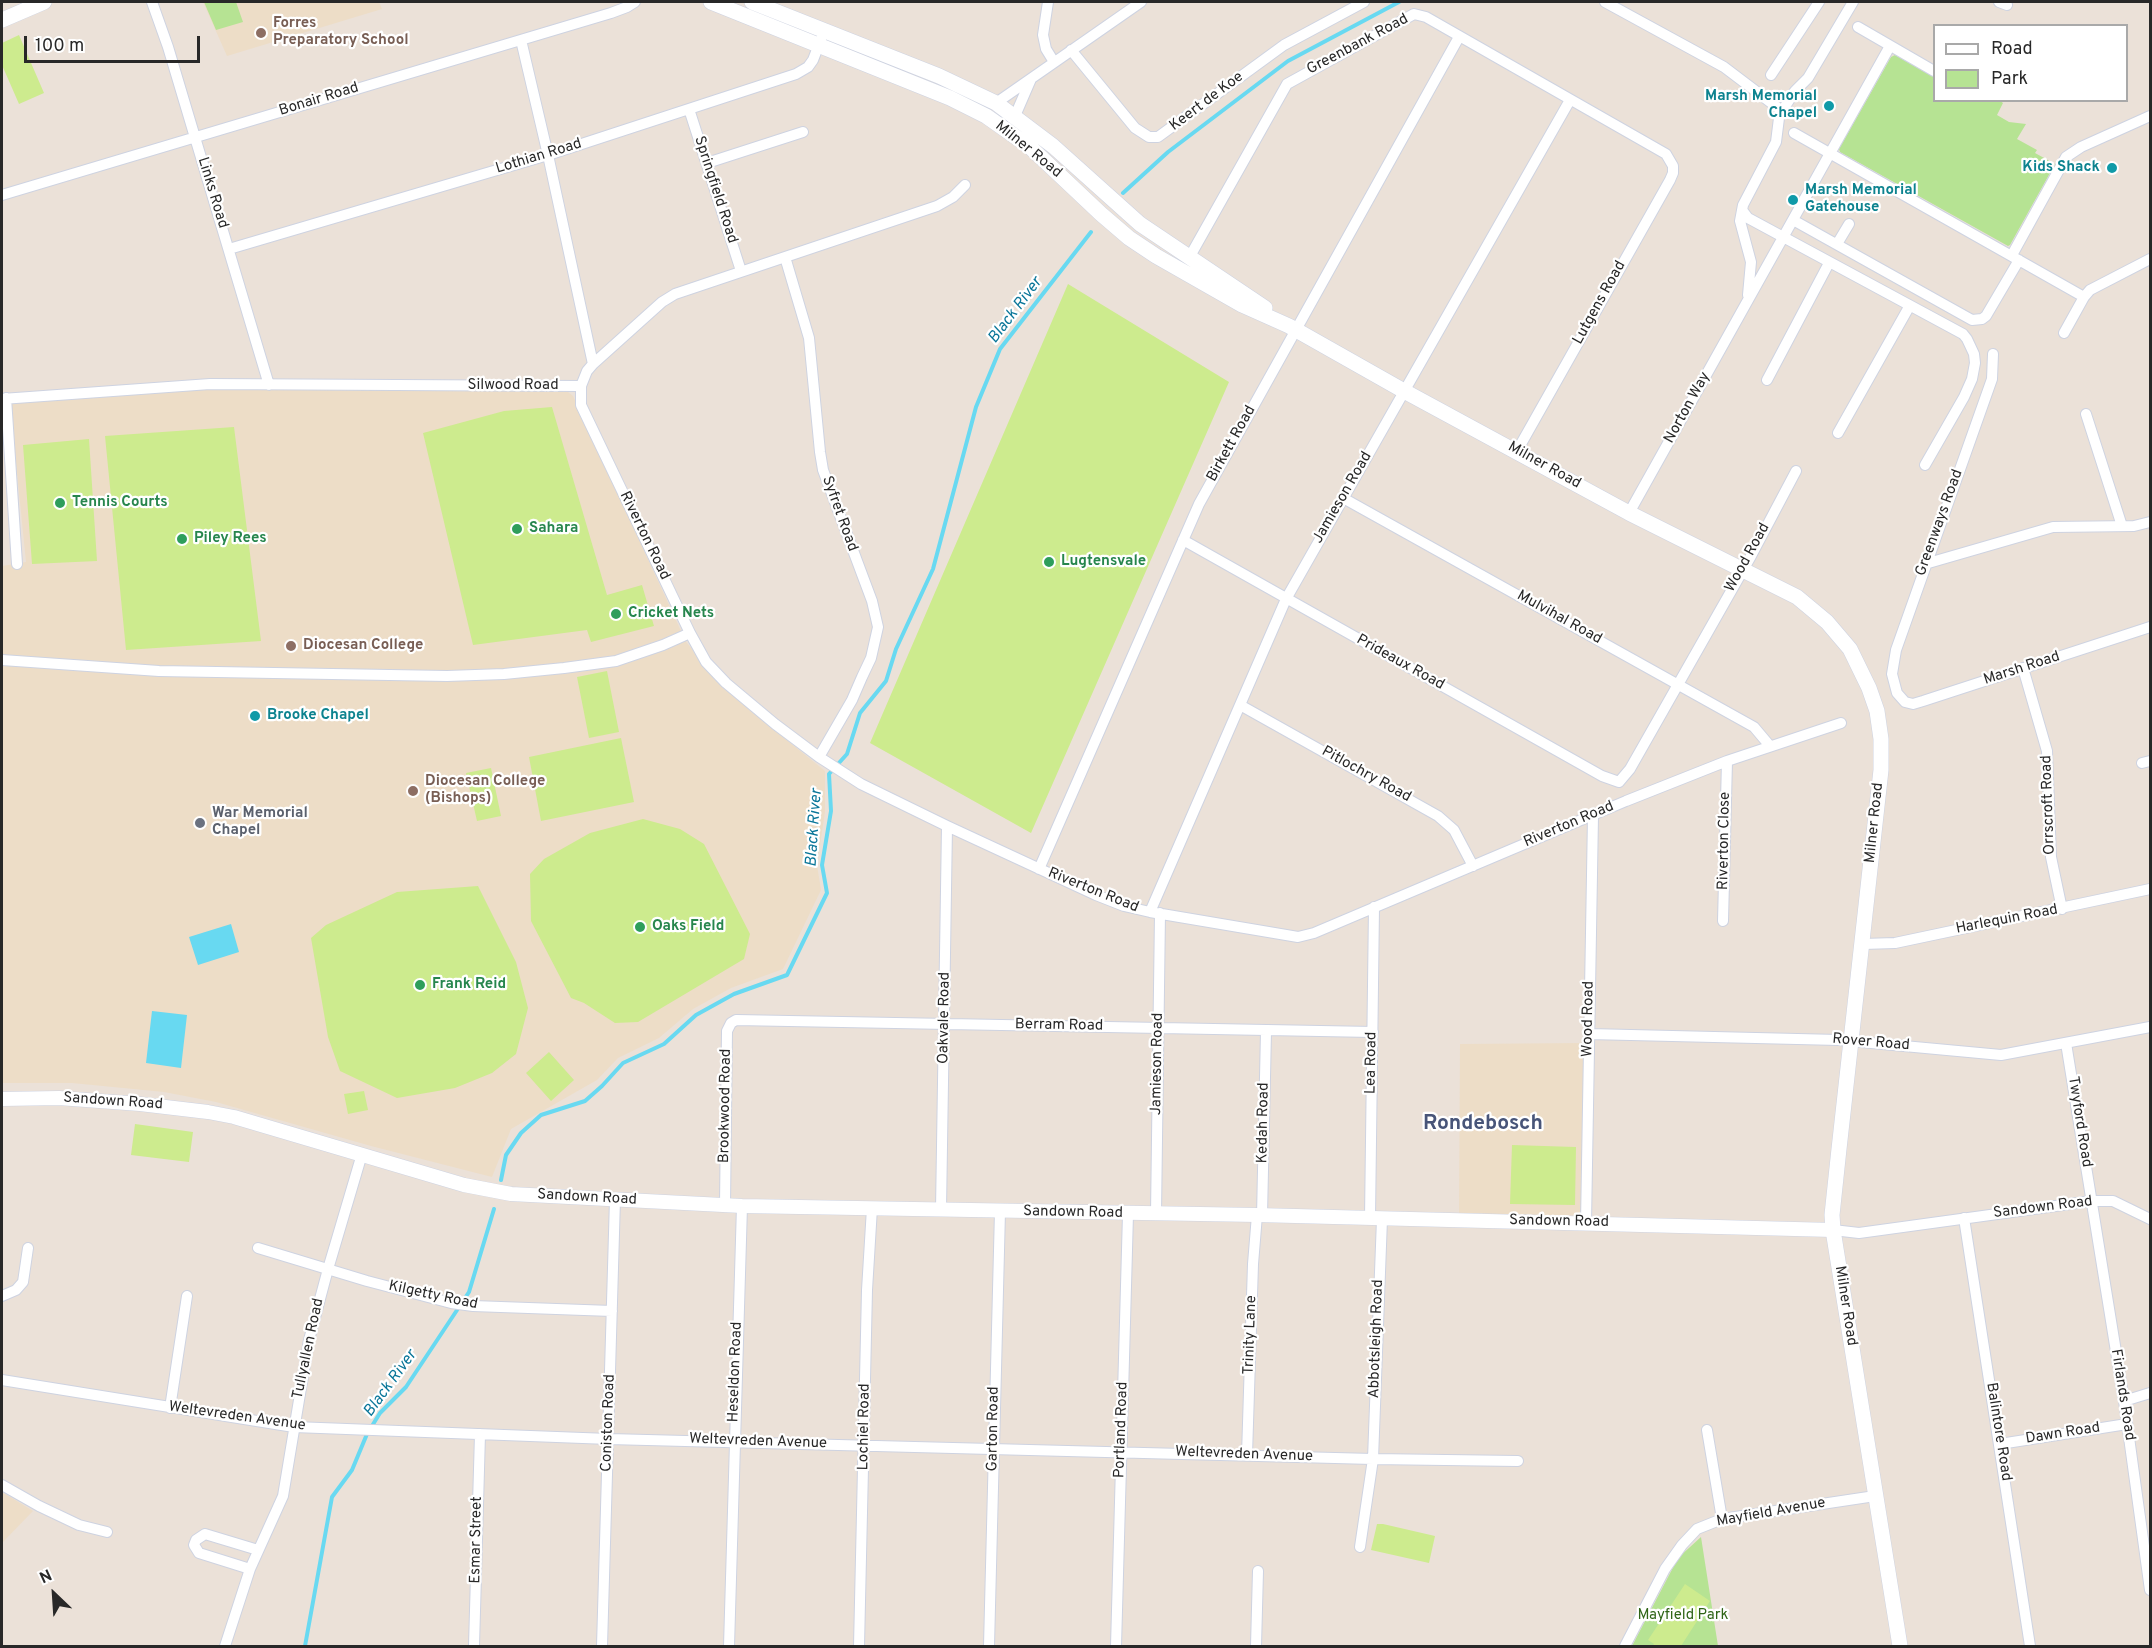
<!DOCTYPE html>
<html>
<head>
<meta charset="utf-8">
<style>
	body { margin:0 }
	#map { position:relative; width:2152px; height:1648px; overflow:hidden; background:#ebe1d8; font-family:Overpass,sans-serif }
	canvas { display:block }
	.frame { position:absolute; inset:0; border:3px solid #282828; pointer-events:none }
	.legend { position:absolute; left:1933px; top:24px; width:195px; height:78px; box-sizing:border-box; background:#fff; border:2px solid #a9a9a9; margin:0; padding:8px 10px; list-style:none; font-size:18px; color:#282828 }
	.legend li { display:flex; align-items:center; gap:12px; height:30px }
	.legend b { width:30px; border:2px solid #a9a9a9 }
	.north { position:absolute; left:24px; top:1564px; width:60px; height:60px; -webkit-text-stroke:4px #fff; paint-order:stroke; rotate:335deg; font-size:16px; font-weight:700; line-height:24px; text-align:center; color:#282828 }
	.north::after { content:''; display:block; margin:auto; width:21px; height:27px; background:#282828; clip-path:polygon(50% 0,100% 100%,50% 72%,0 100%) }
	.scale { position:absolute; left:24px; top:36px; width:176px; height:27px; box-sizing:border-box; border:3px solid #282828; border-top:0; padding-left:8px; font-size:18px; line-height:21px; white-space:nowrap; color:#282828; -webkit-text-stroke:4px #fff; paint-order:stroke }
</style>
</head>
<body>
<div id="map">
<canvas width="2152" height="1648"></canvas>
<div class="frame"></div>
<ul class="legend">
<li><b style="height:8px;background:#fff"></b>Road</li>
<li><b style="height:16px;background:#b6e393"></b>Park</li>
</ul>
<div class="north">N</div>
<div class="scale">100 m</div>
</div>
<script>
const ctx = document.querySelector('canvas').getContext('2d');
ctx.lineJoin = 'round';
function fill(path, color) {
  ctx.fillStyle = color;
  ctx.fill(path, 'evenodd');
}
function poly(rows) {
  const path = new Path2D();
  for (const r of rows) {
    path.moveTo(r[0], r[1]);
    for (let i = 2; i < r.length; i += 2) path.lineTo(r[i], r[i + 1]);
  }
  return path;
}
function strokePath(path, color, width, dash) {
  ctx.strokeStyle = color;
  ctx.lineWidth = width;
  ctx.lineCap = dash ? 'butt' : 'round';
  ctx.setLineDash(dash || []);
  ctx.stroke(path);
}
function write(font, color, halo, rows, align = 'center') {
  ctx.font = font + ' Overpass,sans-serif';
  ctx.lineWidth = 4.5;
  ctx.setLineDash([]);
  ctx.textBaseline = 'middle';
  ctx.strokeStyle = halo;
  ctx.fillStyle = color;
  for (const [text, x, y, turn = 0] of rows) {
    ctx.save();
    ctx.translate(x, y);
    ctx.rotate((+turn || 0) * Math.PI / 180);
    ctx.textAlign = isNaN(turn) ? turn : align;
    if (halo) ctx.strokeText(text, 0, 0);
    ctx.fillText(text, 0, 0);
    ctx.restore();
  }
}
const education = poly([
	[203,2,379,2,382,9,227,56],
	[204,389,568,392,573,396,686,642,715,675,768,725,825,771,825,812,817,865,821,890,783,969,731,988,693,1009,659,1038,618,1058,597,1080,511,1129,492,1177,371,1146,216,1102,164,1092,72,1083,2,1083,2,566,26,562,10,403],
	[1585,1043,1581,1211,1576,1216,1459,1213,1460,1044],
	[2,1492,33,1511,2,1543]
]);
const green = poly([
	[204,2,236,2,243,22,216,30],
	[1895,55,1934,77,1934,100,1999,100,2003,103,1997,115,2009,122,2026,124,2017,139,2037,150,2035,153,2055,164,2010,245,2008,246,1840,152,1839,149,1891,57],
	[1701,1537,1718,1646,1632,1646,1678,1558]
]);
const pitch = poly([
	[19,35,44,93,19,104,2,65,2,43],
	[1068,284,1229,382,1031,833,870,743],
	[552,407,607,595,642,585,654,626,591,642,587,630,473,645,423,433,504,411],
	[234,427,261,641,126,650,105,436],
	[89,439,97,561,32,564,23,445],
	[607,671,619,732,589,738,577,677],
	[621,738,634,802,541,821,529,757],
	[491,768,501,816,477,821,466,773],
	[643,819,680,829,704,844,750,934,744,959,638,1022,615,1023,584,1003,571,998,531,921,530,874,544,859,590,833],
	[478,886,516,962,528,1008,516,1054,492,1073,455,1088,397,1098,340,1071,328,1037,311,938,326,925,397,892],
	[549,1052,574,1080,551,1101,526,1073],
	[364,1091,368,1110,348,1114,344,1094],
	[135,1124,193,1132,189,1162,131,1155],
	[1512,1145,1576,1147,1575,1205,1510,1204],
	[1377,1524,1383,1524,1435,1536,1429,1563,1371,1550],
	[1685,1584,1710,1601,1681,1646,1653,1646,1654,1644,1648,1640]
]);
const water = poly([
	[231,924,239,952,198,965,189,937],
	[152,1011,187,1015,181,1068,146,1063]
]);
const stream = poly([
	[1123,193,1168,152,1288,61,1399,2],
	[501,1180,506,1155,521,1133,541,1115,585,1101,602,1086,623,1063,664,1044,696,1015,734,994,787,975,827,893,822,865,831,811,829,774,847,754,860,713,886,681,896,649,933,569,976,407,1000,349,1091,232],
	[305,1646,332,1497,352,1470,367,1434,380,1413,406,1387,469,1292,494,1209]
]);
const minor = poly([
	[152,2,168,47,269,385],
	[1048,2,1043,35,1046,49,1054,62],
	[1605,2,1724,67,1782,111,1779,118,1776,142,1743,205,1740,221,1751,262,1748,295],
	[1999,2,2007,5],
	[1858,27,1934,71],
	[521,40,548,155,593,364],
	[1071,50,1135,128,1149,137,1158,137,1284,45,1364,2],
	[1771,75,1819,2],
	[996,103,1141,2],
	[689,109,741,271],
	[1782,111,1795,91,1808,78,1853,2],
	[1015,116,1031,79],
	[1794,133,2084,297,2064,333],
	[707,163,803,132],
	[965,185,953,197,937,206,675,294,662,302,593,364,587,371,581,386,581,405,690,633,706,662,726,683,775,724,819,757,861,784,947,826,1096,895,1124,906,1150,912,1298,937,1314,933,1626,801,1727,761,1841,723],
	[2,195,611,13,627,7,635,2],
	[1742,210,1748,218,1963,334,1967,339,1974,354,1975,363,1972,379,1964,397,1925,465],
	[1793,220,1972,320,1982,319,1986,316,2019,260],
	[1837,244,1849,224],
	[229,249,548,155,796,74,808,67,813,60,821,39],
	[2012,255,2066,157,2081,147,2150,116],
	[785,257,809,338,820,452,823,470,872,601,878,627,871,658,862,677,852,700,819,757],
	[1189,258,1287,84,1414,14,1426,17,1666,154,1673,166,1673,173,1670,180,1517,451],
	[2084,297,2090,290,2150,259],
	[1993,354,1992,379,1896,650,1892,674,1897,693,1905,702,1913,704,1923,701,2150,627],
	[1767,380,1829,263],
	[6,398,17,564],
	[2,399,210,384,581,386],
	[2086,414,2122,526],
	[1838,433,1909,307],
	[1343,498,1754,727,1770,746],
	[1629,513,1890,46],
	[1183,540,1602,776,1619,782],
	[1925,564,2053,527,2134,526,2150,522],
	[2,660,159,671,447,676,504,674,564,668,616,661,663,645,690,633],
	[2023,668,2047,751,2051,857,2062,909],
	[1240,705,1438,816,1454,830,1473,866],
	[2142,763,2150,761],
	[1619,782,1630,769,1751,556,1796,471],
	[1039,869,1199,504,1459,37],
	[1150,912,1286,599,1570,100],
	[1723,921,1727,761],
	[1863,944,1895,943,2150,889],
	[1589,1034,1839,1040,2001,1055,2150,1027],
	[2066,1043,2124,1401,2150,1590],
	[725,1205,727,1031,731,1023,736,1020,1373,1032],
	[941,1210,947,826],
	[1156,1214,1160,913],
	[1262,1216,1266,1031],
	[1370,1218,1374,907],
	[1964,1218,2030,1646],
	[1586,1223,1593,816],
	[1833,1230,1859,1233,2092,1201,2113,1201,2150,1219],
	[258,1248,367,1281,451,1303,473,1306,612,1311],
	[2,1296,16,1290,23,1282,28,1248],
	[2,1380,294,1427,609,1439,1373,1459,1518,1461],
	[2124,1401,2150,1393],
	[170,1408,187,1296],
	[1707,1430,1722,1519],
	[2000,1444,2127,1424],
	[1247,1455,1253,1264,1257,1215],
	[2,1485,39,1506,79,1525,107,1532],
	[1360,1547,1373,1459,1382,1219],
	[250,1569,199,1553,194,1545,196,1540,205,1534,258,1550],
	[225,1646,250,1569,283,1496,309,1340,328,1269,362,1154],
	[474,1646,480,1434],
	[602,1646,615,1199],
	[729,1646,742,1206],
	[859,1646,867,1290,872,1208],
	[989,1646,1000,1211],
	[1116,1646,1128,1214],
	[1256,1646,1258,1571],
	[1625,1646,1665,1569,1682,1545,1697,1529,1722,1519,1875,1496]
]);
const tertiary = poly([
	[2,1099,59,1098,140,1104,208,1112,234,1117,464,1185,511,1194,742,1206,1257,1215,1833,1230]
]);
const secondary = poly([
	[711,2,950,98,986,116,1030,147,1101,214,1129,238,1156,256,1242,305,1289,326,1404,391,1629,513,1797,597,1827,622,1850,649,1869,688,1877,711,1881,739,1881,770,1839,1149,1832,1215,1833,1230,1900,1646],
	[752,2,939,76,996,103,1053,146,1140,224,1265,308],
	[2,20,44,2]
]);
const markers = [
	[261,33,6,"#8d6e63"],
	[1829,106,6,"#0f9aa8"],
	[2112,168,6,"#0f9aa8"],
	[1793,200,6,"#0f9aa8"],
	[60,503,6,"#2e9e5b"],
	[517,529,6,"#2e9e5b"],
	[182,539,6,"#2e9e5b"],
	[1049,562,6,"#2e9e5b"],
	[616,614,6,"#2e9e5b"],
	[291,646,6,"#8d6e63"],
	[255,716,6,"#0f9aa8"],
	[413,791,6,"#8d6e63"],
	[200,823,6,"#6b7280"],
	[640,927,6,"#2e9e5b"],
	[420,985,6,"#2e9e5b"]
];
const educationNames = [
	["Forres",273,24],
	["Preparatory School",273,41],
	["Diocesan College",303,646],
	["Diocesan College",425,782],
	["(Bishops)",425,799]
];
const streetNames = [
	["Greenbank Road",1358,45,-28],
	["Bonair Road",319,100,-17],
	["Keert de Koe",1207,102,-37],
	["Milner Road",1028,150,39],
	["Lothian Road",539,157,-17],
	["Springfield Road",715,190,72],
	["Links Road",212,193,73],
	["Lutgens Road",1600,303,-61],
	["Silwood Road",513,386],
	["Norton Way",1688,408,-61],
	["Birkett Road",1232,444,-61],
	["Milner Road",1544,466,29],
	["Jamieson Road",1343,498,-60],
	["Syfret Road",839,514,70],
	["Greenways Road",1940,523,-70],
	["Riverton Road",644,536,64],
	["Wood Road",1748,558,-61],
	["Mulvihal Road",1559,618,29],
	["Prideaux Road",1400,663,29],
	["Marsh Road",2022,669,-18],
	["Pitlochry Road",1366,775,29],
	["Orrscroft Road",2049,805,-92],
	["Milner Road",1875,823,-84],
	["Riverton Road",1569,825,-23],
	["Riverton Close",1725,841,-89],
	["Riverton Road",1093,891,22],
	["Harlequin Road",2007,920,-11],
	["Oakvale Road",945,1018,-89],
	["Wood Road",1589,1019,-89],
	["Berram Road",1059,1026,1],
	["Rover Road",1871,1043,5],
	["Lea Road",1372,1063,-89],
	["Jamieson Road",1158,1064,-89],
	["Sandown Road",113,1102,4],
	["Brookwood Road",726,1106,-89],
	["Twyford Road",2079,1122,81],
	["Kedah Road",1264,1123,-89],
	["Sandown Road",587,1198,3],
	["Sandown Road",2043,1208,-7],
	["Sandown Road",1073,1213,1],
	["Sandown Road",1559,1222,1],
	["Kilgetty Road",433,1296,12],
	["Milner Road",1845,1306,81],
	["Trinity Lane",1251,1335,-88],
	["Abbotsleigh Road",1377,1339,-88],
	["Tullyallen Road",309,1349,-78],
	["Heseldon Road",736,1372,-88],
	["Firlands Road",2122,1395,81],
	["Weltevreden Avenue",237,1417,8],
	["Coniston Road",609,1423,-88],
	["Lochiel Road",865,1427,-89],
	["Garton Road",994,1429,-89],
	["Portland Road",1122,1430,-88],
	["Balintore Road",1998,1432,81],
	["Dawn Road",2063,1434,-9],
	["Weltevreden Avenue",758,1442,2],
	["Weltevreden Avenue",1244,1455,2],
	["Mayfield Avenue",1771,1513,-10],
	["Esmar Street",477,1540,-89]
];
const cultureNames = [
	["Marsh Memorial",1817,97],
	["Chapel",1817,114],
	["Kids Shack",2100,168],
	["Marsh Memorial",1805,191,"left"],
	["Gatehouse",1805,208,"left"],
	["Brooke Chapel",267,716,"left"]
];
const leisureNames = [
	["Tennis Courts",72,503],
	["Sahara",529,529],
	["Piley Rees",194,539],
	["Lugtensvale",1061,562],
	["Cricket Nets",628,614],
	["Oaks Field",652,927],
	["Frank Reid",432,985]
];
const worshipNames = [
	["War Memorial",212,814],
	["Chapel",212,831]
];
const parkNames = [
	["Mayfield Park",1683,1616]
];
const waterNames = [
	["Black River",1016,311,-53],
	["Black River",815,828,-86],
	["Black River",391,1384,-54]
];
const districtNames = [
	["Rondebosch",1483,1125]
];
fill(education, '#edddc7');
fill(green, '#b6e393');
fill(pitch, '#cdeb8e');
fill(water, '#68d9f1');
strokePath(stream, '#68d9f1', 4);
strokePath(minor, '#ced3e1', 12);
strokePath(tertiary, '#ced3e1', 15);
strokePath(secondary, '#ced3e1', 16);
strokePath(minor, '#fff', 10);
strokePath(tertiary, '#fff', 14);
strokePath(secondary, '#fff', 15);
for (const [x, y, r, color] of markers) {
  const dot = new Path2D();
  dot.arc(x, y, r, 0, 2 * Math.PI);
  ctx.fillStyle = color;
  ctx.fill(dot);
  strokePath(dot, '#fff', 2);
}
write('bold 15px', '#785e54', '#fff', educationNames, 'left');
write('15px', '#282828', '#fff', streetNames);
write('bold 15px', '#0d838f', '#fff', cultureNames, 'right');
write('bold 15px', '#27864d', '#fff', leisureNames, 'left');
write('bold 15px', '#5b616d', '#fff', worshipNames, 'left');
write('15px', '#2f6517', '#fff', parkNames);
write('italic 16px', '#0a7699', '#fff', waterNames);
write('bold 21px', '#485579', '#fff', districtNames);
</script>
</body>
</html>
